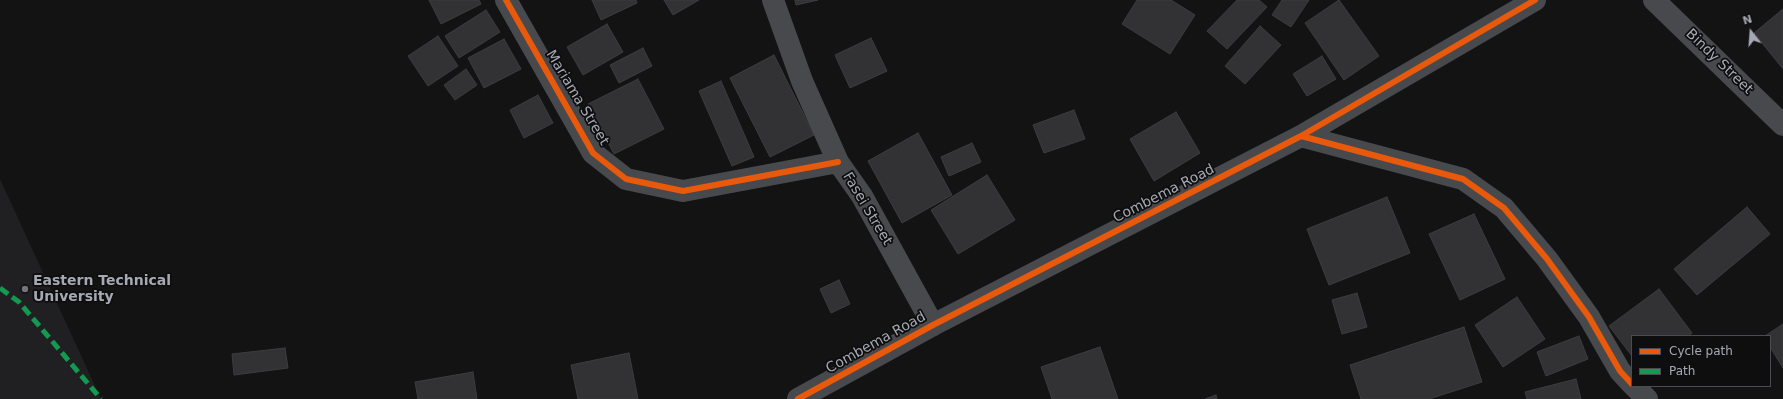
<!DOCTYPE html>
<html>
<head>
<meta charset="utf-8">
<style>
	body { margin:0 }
	#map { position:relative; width:1783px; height:399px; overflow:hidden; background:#131314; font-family:"DejaVu Sans",sans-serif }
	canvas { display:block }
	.legend { position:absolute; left:1631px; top:335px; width:140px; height:52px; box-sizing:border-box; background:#0e0e0f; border:1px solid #4b4c51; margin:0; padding:5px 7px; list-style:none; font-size:12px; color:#a6a9b4 }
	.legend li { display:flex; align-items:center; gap:8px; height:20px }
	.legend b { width:20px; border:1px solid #4b4c51 }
	.north { position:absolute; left:1731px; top:12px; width:40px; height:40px; -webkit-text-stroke:3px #0e0e0f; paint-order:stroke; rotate:343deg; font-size:11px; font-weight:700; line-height:16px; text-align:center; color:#a6a9b4 }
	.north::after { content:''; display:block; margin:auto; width:14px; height:18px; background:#a6a9b4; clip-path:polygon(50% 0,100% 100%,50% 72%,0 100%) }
</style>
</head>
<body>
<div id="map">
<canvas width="1783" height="399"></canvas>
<ul class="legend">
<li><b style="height:5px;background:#e8590c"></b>Cycle path</li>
<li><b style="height:5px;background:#139951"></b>Path</li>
</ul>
<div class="north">N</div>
</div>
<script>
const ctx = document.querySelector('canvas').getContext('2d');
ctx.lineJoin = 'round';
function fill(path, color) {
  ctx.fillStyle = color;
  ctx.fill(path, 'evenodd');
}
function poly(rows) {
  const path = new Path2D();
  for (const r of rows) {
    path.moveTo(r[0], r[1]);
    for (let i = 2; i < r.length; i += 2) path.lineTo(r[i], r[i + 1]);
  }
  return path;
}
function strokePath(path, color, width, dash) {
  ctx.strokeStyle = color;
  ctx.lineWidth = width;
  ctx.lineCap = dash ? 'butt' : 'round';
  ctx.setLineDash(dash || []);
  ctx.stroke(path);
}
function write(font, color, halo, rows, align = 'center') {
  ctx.font = font + ' "DejaVu Sans",sans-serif';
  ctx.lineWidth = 3.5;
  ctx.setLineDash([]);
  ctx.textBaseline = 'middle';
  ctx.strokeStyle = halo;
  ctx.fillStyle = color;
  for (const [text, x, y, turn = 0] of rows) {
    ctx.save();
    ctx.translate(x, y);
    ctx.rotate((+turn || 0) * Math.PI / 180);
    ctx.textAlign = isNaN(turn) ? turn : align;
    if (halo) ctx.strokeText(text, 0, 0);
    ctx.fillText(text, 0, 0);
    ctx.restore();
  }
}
const built = poly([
	[0,179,101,399,0,399]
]);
const building = poly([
	[429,0,479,0,481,4,441,24,429,0],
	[592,0,636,0,637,3,601,20,592,0],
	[664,0,699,0,673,15,664,0],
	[795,0,818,0,796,5,795,0],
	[1137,0,1171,0,1195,15,1170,54,1122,24,1137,0],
	[1237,0,1259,0,1267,7,1227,49,1207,31,1237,0],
	[1282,0,1309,0,1291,27,1272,15,1282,0],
	[1339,0,1379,56,1344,80,1305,23,1339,0],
	[1783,9,1783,69,1754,33,1783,9],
	[486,10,500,32,459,58,445,36,486,10],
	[607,24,623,52,583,75,567,47,607,24],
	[1260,26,1281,45,1245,84,1225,66,1260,26],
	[438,36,458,66,428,86,408,56,438,36],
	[871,38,887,71,850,88,835,55,871,38],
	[504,39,521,69,484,88,468,58,504,39],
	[643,48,652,66,619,83,610,65,643,48],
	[774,55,814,135,770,157,730,78,774,55],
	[1322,56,1336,79,1307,96,1293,74,1322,56],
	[466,69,477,85,455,100,444,85,466,69],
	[638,79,664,129,614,154,588,104,638,79],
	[721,81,754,157,732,166,699,91,721,81],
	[538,95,553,123,524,138,510,110,538,95],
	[1074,110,1085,139,1044,153,1033,125,1074,110],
	[1176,112,1200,153,1154,181,1130,139,1176,112],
	[918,133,952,195,902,223,868,161,918,133],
	[972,143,981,162,949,176,941,157,972,143],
	[987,175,1015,220,958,254,931,210,987,175],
	[1387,197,1410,253,1329,285,1307,229,1387,197],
	[1747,207,1770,234,1697,295,1674,269,1747,207],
	[1474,214,1505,279,1460,300,1429,234,1474,214],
	[839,280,850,304,831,313,820,289,839,280],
	[1659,289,1692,333,1688,336,1632,336,1632,356,1609,326,1659,289],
	[1357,293,1367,327,1342,334,1332,300,1357,293],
	[1517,297,1545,339,1503,367,1475,325,1517,297],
	[1783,324,1783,368,1770,347,1770,336,1765,336,1783,324],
	[1464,327,1482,382,1429,399,1361,399,1350,365,1464,327],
	[1579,336,1588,359,1546,376,1537,352,1579,336],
	[1100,347,1118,399,1052,399,1041,367,1100,347],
	[285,348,288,368,234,375,232,354,285,348],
	[629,353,638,399,578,399,571,365,629,353],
	[473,372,477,399,418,399,415,382,473,372],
	[1576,379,1581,399,1527,399,1525,392,1576,379],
	[1216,395,1217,399,1205,399,1216,395]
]);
const minor = poly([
	[506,0,593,153,626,179,683,191,838,162],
	[773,0,802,81,838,162,862,196,933,325],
	[1654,0,1783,125],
	[1301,136,1463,179,1504,208,1547,259,1589,317,1620,371,1632,384],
	[1634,386,1647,399]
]);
const tertiary = poly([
	[798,399,933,325,1301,136,1535,0]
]);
const quiet = poly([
	[0,288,19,302,101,399]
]);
const cycleway = poly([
	[506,0,593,153,626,179,683,191,838,162],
	[1301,136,1463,179,1504,208,1547,259,1589,317,1620,371,1632,384],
	[798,399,933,325,1301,136,1535,0]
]);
const markers = [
	[25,289,4,"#73747c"]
];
const streetNames = [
	["Bindy Street",1719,62,44],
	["Mariama Street",577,98,59],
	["Combema Road",1164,194,-27],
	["Fasei Street",867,209,59],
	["Combema Road",876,343,-29]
];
const poiNames = [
	["Eastern Technical",33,281],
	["University",33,297]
];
fill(built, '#202022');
fill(building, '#323235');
strokePath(building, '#3c3d40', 1);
strokePath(minor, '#48494c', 22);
strokePath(tertiary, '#48494c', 22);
strokePath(quiet, '#139951', 5, [10, 5]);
strokePath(cycleway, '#e8590c', 6);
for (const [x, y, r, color] of markers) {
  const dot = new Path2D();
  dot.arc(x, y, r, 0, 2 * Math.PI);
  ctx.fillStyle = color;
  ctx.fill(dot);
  strokePath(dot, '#0e0e0f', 1.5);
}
write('14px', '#a6a9b4', '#0e0e0f', streetNames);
write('bold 14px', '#a6a9b4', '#0e0e0f', poiNames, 'left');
</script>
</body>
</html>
